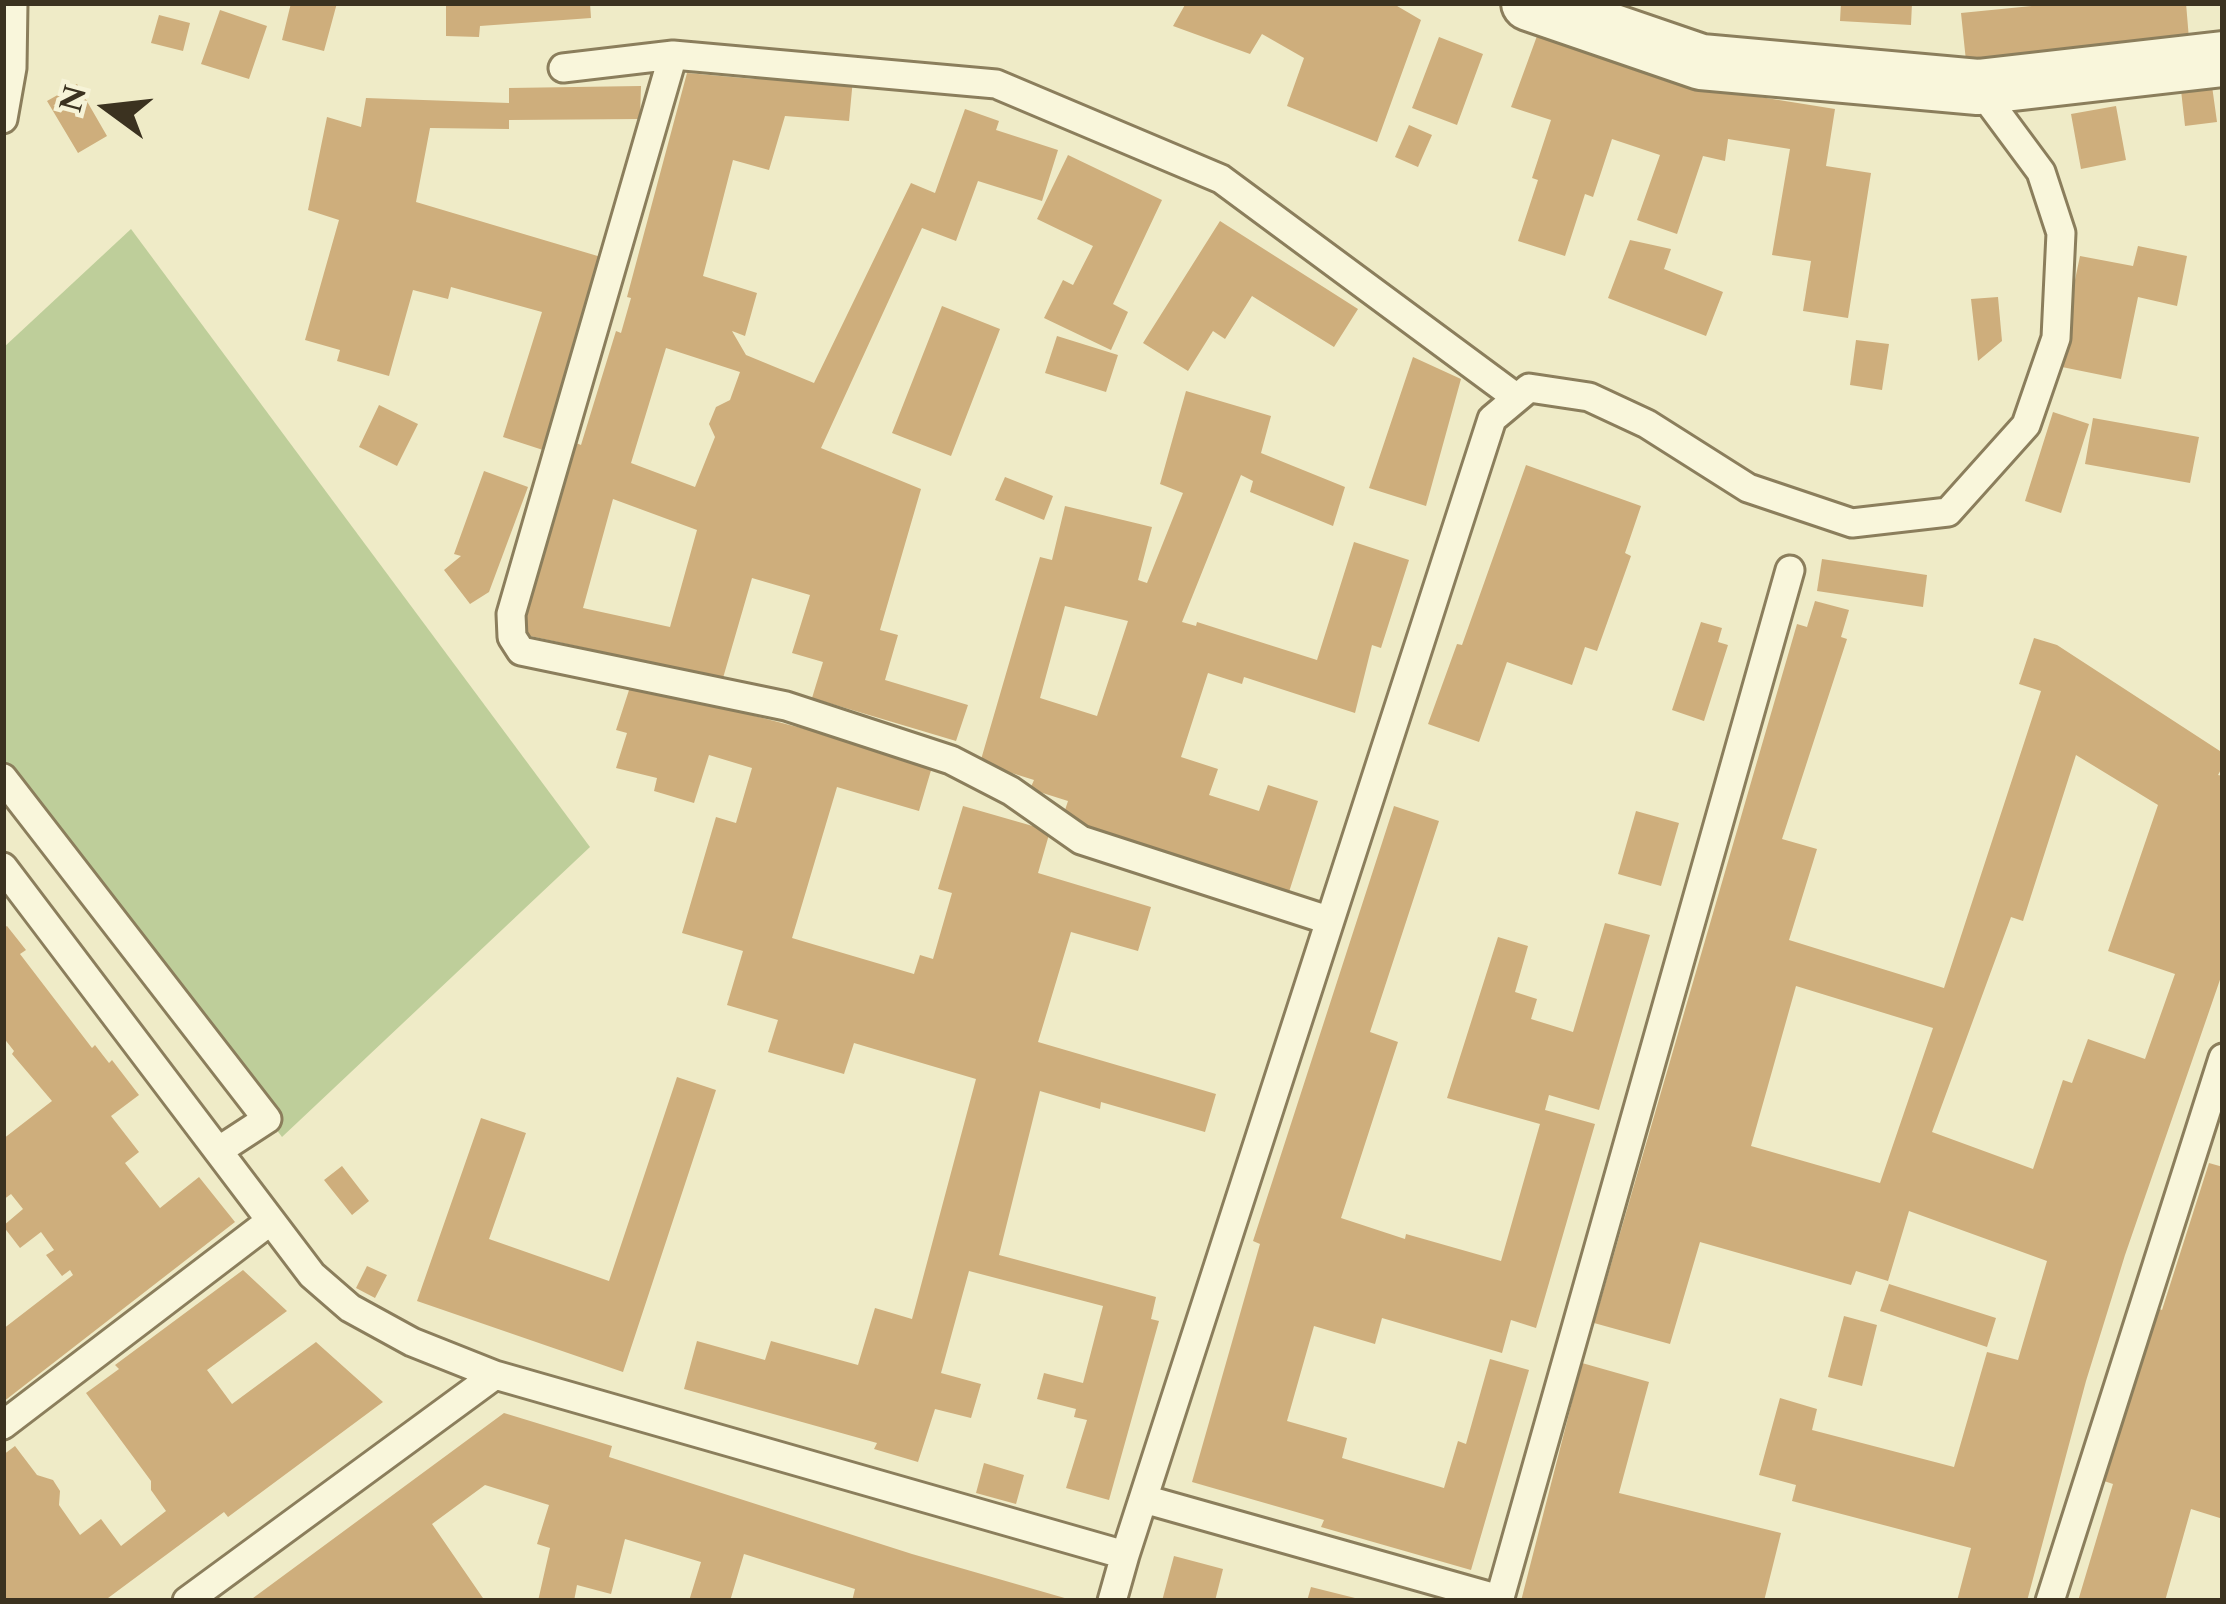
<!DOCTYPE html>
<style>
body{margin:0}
#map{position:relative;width:2226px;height:1604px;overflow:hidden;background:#efebc7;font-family:Spectral,serif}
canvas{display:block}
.frame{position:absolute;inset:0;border:6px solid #3b3220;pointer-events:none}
.north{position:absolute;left:48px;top:48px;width:120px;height:120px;-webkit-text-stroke:9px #f6f3d7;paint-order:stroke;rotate:285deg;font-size:33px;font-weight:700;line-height:48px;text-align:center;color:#3b3220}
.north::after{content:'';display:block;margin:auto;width:42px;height:54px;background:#3b3220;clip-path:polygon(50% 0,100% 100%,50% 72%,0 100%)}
</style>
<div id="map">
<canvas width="2226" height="1604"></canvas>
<div class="frame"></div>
<div class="north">N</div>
</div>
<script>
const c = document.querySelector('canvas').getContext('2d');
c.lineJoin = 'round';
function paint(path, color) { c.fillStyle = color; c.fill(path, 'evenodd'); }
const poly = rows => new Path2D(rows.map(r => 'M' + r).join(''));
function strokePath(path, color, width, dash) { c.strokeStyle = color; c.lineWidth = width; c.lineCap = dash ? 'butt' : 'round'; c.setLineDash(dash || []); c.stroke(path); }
paint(poly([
 [131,229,590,847,282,1137,3,763,3,348]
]), '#bece9a');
paint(poly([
 [291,3,337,3,324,51,282,40],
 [446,3,590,3,591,18,480,26,479,37,446,36],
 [1186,3,1392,3,1421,20,1377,142,1287,106,1304,58,1262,34,1250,54,1173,26],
 [1841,3,1912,3,1911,25,1840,21],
 [2062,3,2186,3,2189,39,1966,61,1961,13],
 [220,10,267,26,249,79,201,64],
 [159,15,190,23,183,51,151,43],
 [1537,36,1685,85,1835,109,1826,166,1871,173,1848,318,1803,311,1811,261,1772,255,1790,149,1728,139,1725,161,1703,156,1677,234,1637,220,1660,155,1612,139,1593,197,1585,194,1565,256,1518,241,1538,180,1532,178,1551,120,1511,107],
 [1439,37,1483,54,1457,125,1412,108],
 [687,73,754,79,782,75,853,79,849,121,785,116,769,170,733,160,703,276,757,293,745,336,732,331,746,355,814,383,911,183,935,193,965,109,999,121,996,130,1058,150,1042,201,978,181,956,241,922,228,821,448,921,489,880,630,898,635,885,680,968,705,956,741,812,698,823,662,792,653,810,595,752,578,723,678,521,634,576,443,581,445,616,331,621,333,631,298,627,297],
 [666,348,740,372,730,400,716,407,709,424,715,437,695,487,631,463],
 [613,499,697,530,670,627,583,608],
 [77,84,107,136,78,153,47,101],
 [641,86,640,119,509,120,509,129,430,128,416,202,601,257,543,450,503,437,542,312,451,287,448,299,413,290,389,376,337,361,340,350,305,340,339,220,308,210,327,117,361,127,366,98,509,103,509,88],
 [2212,86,2217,122,2185,126,2181,90],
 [2116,106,2126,160,2081,169,2071,114],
 [1409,125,1432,135,1418,167,1395,157],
 [1068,155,1162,200,1113,304,1128,312,1111,350,1044,318,1063,280,1073,285,1093,246,1037,219],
 [1220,221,1358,309,1334,347,1252,296,1225,339,1213,331,1188,371,1143,343],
 [1630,240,1671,249,1664,269,1723,292,1706,336,1608,298],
 [2138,246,2187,256,2177,306,2138,297,2121,379,2057,366,2080,256,2133,266],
 [1998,297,2002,341,1978,361,1971,299],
 [942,306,1000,329,951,456,892,433],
 [1057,336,1118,355,1106,392,1045,373],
 [1856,340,1889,344,1882,390,1850,385],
 [1413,357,1461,379,1426,506,1369,488],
 [1186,391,1271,416,1261,453,1345,487,1333,526,1250,492,1253,481,1241,475,1182,622,1196,626,1197,622,1317,660,1354,542,1409,560,1381,648,1372,645,1355,713,1244,677,1242,684,1208,673,1181,757,1218,769,1209,795,1259,811,1268,785,1318,801,1289,892,1062,819,1068,801,1030,789,1034,780,980,763,1040,557,1052,560,1065,506,1152,527,1138,580,1147,583,1183,493,1160,484],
 [1065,606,1128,621,1097,716,1040,698],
 [379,405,418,424,397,466,359,447],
 [2053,412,2089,424,2061,513,2025,501],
 [2093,418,2199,437,2190,483,2085,464],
 [1526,465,1641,506,1625,553,1631,556,1597,651,1585,647,1572,685,1507,662,1479,742,1428,724,1457,644,1462,645],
 [484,471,528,487,489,592,470,604,444,570,461,556,454,554],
 [1005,477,1053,496,1044,520,995,500],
 [1822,559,1927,575,1923,607,1817,591],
 [1815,601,1849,610,1841,637,1847,639,1782,839,1817,849,1789,940,1944,988,2041,691,2019,684,2034,638,2057,645,2223,753,2223,766,2218,775,2223,776,2223,971,2125,1255,2086,1381,2027,1601,1957,1601,1971,1548,1792,1501,1796,1485,1759,1475,1780,1398,1817,1409,1812,1430,1954,1467,1987,1352,2018,1360,2047,1261,1909,1211,1888,1281,1856,1271,1851,1285,1700,1242,1670,1344,1594,1323,1797,624,1807,627],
 [2076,755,2158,805,2108,951,2175,974,2145,1059,2088,1039,2072,1083,2063,1080,2033,1169,1932,1132,2011,917,2023,921],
 [1796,986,1933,1028,1880,1183,1751,1146],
 [1701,622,1722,628,1718,642,1728,645,1704,721,1672,710],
 [631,684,809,730,932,767,919,811,837,787,792,938,914,974,920,955,933,959,952,893,938,889,963,806,1050,831,1038,873,1151,907,1138,951,1071,932,1038,1042,1216,1094,1205,1132,1101,1102,1100,1109,1040,1091,999,1255,1156,1297,1151,1319,1159,1321,1109,1500,1066,1488,1087,1420,1074,1417,1076,1409,1037,1399,1044,1373,1083,1383,1103,1306,969,1271,941,1373,981,1384,971,1418,935,1409,918,1462,874,1449,877,1443,684,1389,697,1341,765,1360,771,1341,858,1365,875,1308,912,1319,976,1079,854,1043,844,1074,768,1052,778,1020,727,1005,743,951,682,933,716,817,736,823,752,768,709,755,694,803,654,791,657,778,616,768,627,733,616,730],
 [1394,806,1439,821,1370,1032,1398,1042,1341,1218,1405,1239,1406,1234,1501,1261,1540,1124,1447,1098,1498,937,1528,946,1515,992,1537,999,1531,1019,1573,1032,1605,923,1650,935,1599,1110,1549,1095,1545,1110,1595,1124,1536,1328,1511,1320,1502,1353,1382,1318,1375,1344,1314,1326,1287,1421,1347,1438,1342,1458,1444,1488,1458,1441,1466,1444,1490,1359,1529,1370,1471,1570,1321,1527,1324,1520,1192,1482,1260,1244,1253,1241],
 [1636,811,1679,823,1661,886,1618,874],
 [7,926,26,950,20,954,92,1048,95,1045,109,1063,112,1060,139,1095,111,1116,139,1152,125,1163,160,1208,199,1177,235,1222,3,1402,3,1329,73,1275,70,1270,62,1276,46,1255,54,1250,41,1232,20,1248,3,1226,23,1209,11,1194,3,1200,3,1139,52,1101,12,1054,14,1051,3,1037,3,928],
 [677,1077,716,1090,623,1372,417,1301,481,1118,526,1133,489,1239,609,1281],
 [2209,1163,2223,1167,2223,1519,2191,1509,2165,1601,2078,1601,2113,1484,2101,1480,2155,1307,2162,1310],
 [342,1166,369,1201,352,1215,324,1180],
 [367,1266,387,1275,375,1298,356,1288],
 [243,1270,287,1311,207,1370,232,1404,316,1342,383,1402,228,1517,224,1512,104,1601,3,1601,3,1455,15,1446,37,1475,53,1480,60,1491,59,1505,80,1535,101,1519,121,1546,166,1511,151,1490,151,1481,86,1393,119,1369,115,1365],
 [1889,1284,1996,1318,1987,1347,1880,1311],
 [1844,1316,1877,1325,1862,1386,1828,1377],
 [1582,1363,1649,1382,1619,1493,1781,1533,1764,1601,1521,1601],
 [504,1413,612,1446,609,1457,912,1554,1075,1601,852,1601,855,1589,744,1554,730,1601,689,1601,701,1562,625,1539,611,1594,577,1585,574,1601,538,1601,550,1548,537,1544,549,1505,485,1485,432,1524,485,1601,249,1601],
 [984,1463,1024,1475,1016,1504,976,1493],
 [1174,1556,1223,1569,1215,1601,1162,1601],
 [1311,1587,1359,1599,1359,1601,1307,1601]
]), '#ceae7c');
const lane = poly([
 [563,68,673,55],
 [3,119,12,68,13,3],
 [3,778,267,1119,218,1151],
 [3,867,312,1275,350,1308,412,1342,495,1375],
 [1328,920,1081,840,1011,791,951,760,786,706,521,651,512,637,511,614,673,55,996,84,1221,179,1517,398],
 [3,1425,269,1222],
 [1144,1499,1499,1599],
 [187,1601,495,1375,1125,1555,1492,419,1529,388,1589,397,1647,424,1748,488,1852,523,1948,512,2026,425,2056,338,2061,233,2041,172,1978,87],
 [1112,1601,1125,1555],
 [1499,1601,1790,570],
 [2050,1601,2223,1058]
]);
const street = poly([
 [1529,3,1701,62,1978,87,2223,59]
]);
strokePath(lane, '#8b7e5c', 33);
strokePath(street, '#8b7e5c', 60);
strokePath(lane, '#f9f6db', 27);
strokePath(street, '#f9f6db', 54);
</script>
